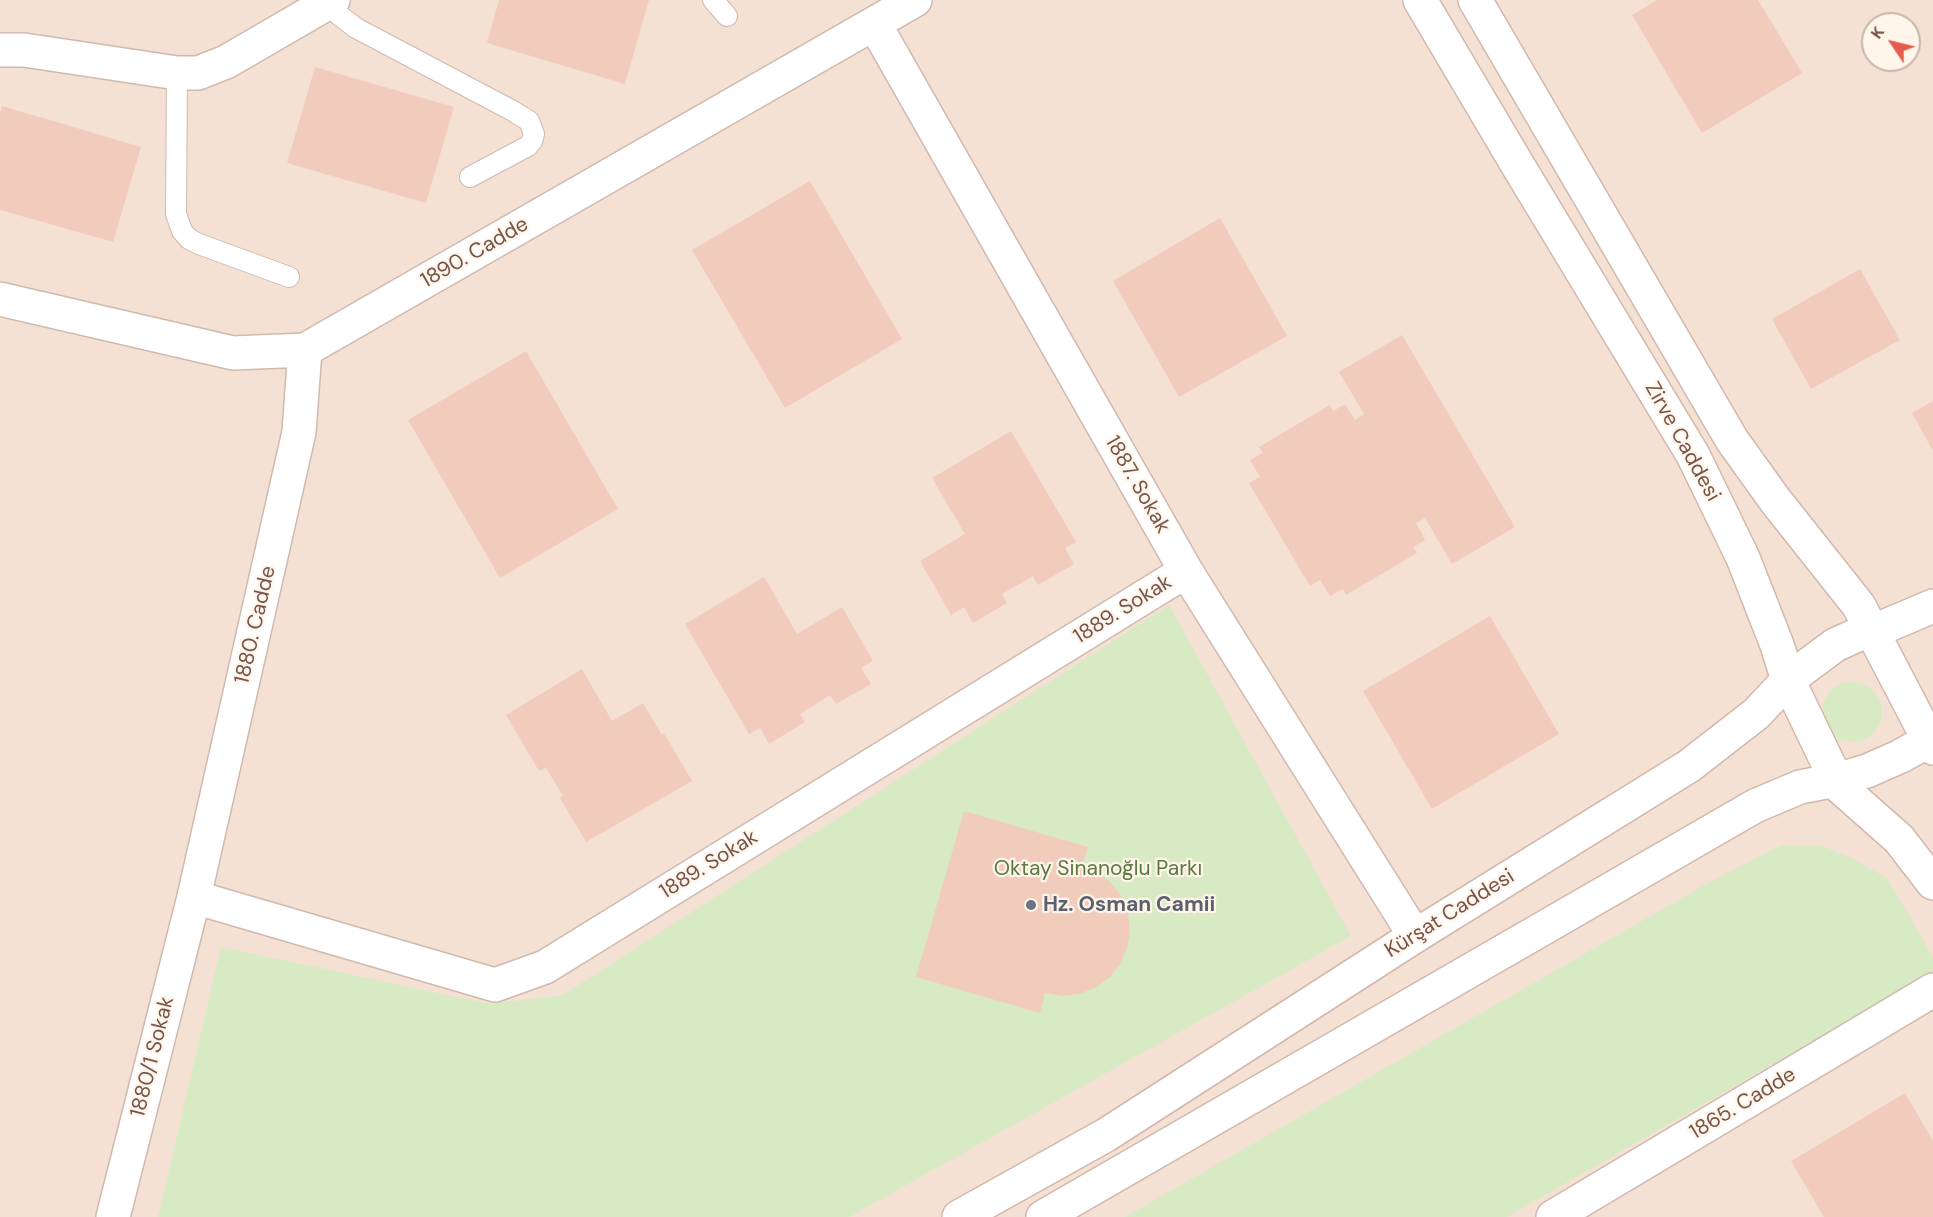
<!DOCTYPE html>
<meta charset="utf-8">
<style>
body{margin:0}
#map{position:relative;width:1933px;height:1217px;overflow:hidden;background:#fcf0e5;font-family:"DM Sans",sans-serif}
canvas{display:block}
.north{position:absolute;left:1861px;top:12px;width:60px;height:60px;box-sizing:border-box;background:#fff5eb;border:2px solid #c8b5ab;border-radius:50%;rotate:305deg;font-size:16px;font-weight:700;line-height:24px;text-align:center;color:#75554a}
.north::after{content:'';display:block;margin:auto;width:21px;height:27px;background:#e45c4c;clip-path:polygon(50% 0,100% 100%,50% 72%,0 100%)}
</style>
<div id="map">
<canvas width="1933" height="1217"></canvas>
<div class="north">K</div>
</div>
<script>
const c = document.querySelector('canvas').getContext('2d');
c.lineJoin = 'round';
function paint(path, color) { c.fillStyle = color; c.fill(path, 'evenodd'); }
const poly = rows => new Path2D(rows.map(r => 'M' + r).join(''));
function strokePath(path, color, width, dash) { c.strokeStyle = color; c.lineWidth = width; c.lineCap = dash ? 'butt' : 'round'; c.setLineDash(dash || []); c.stroke(path); }
function label(font, color, halo, rows, align = 'center') {
  c.font = font + ' "DM Sans",sans-serif'; c.lineWidth = 4.5; c.setLineDash([]); c.textBaseline = 'middle'; c.strokeStyle = halo; c.fillStyle = color; for (const [text, x, y, turn = 0] of rows) {
    c.save(); c.translate(x, y); c.rotate((+turn || 0) * Math.PI / 180); c.textAlign = isNaN(turn) ? turn : align; if (halo) c.strokeText(text, 0, 0); c.fillText(text, 0, 0); c.restore();
  }
}
paint(poly([
 [0,0,1933,0,1933,1217,0,1217],
 [1873,24,1909,24,1909,60,1873,60]
]), '#f4e1d4');
paint(poly([
 [1169,605,1351,936,849,1217,158,1217,221,947,490,1004,563,995],
 '1822 712a30 30 0 1 1 60 0a30 30 0 1 1-60 0Z',
 [1782,845,1820,845,1851,858,1887,878,1933,957,1933,972,1507,1217,1125,1217,1710,882]
]), '#d7eac4');
paint(poly([
 [499,0,649,0,625,84,487,43],
 [1657,0,1758,0,1802,73,1702,133,1632,15],
 [315,67,454,107,426,203,287,163],
 [2,106,141,147,113,242,0,210,0,114],
 [810,181,902,339,785,408,692,250],
 [1220,218,1287,336,1179,397,1113,281],
 [1860,269,1900,340,1811,389,1772,319],
 [1402,335,1515,527,1452,564,1425,518,1416,523,1425,540,1413,547,1417,553,1346,595,1343,589,1330,596,1320,580,1310,586,1249,483,1260,477,1250,460,1263,453,1259,447,1330,405,1333,411,1345,404,1355,420,1364,414,1339,372],
 [526,351,618,509,500,578,408,420],
 [1933,401,1933,451,1912,413],
 [1011,431,1076,542,1065,548,1074,564,1038,585,1033,576,1002,594,1007,603,973,623,964,607,951,615,920,561,965,534,932,478],
 [764,577,797,634,842,607,873,661,861,668,871,684,836,704,830,695,800,714,805,722,769,744,760,728,749,734,685,624],
 [1490,616,1559,734,1432,809,1363,691],
 [582,669,612,721,643,703,662,735,664,733,692,781,586,842,560,798,563,796,546,768,539,771,506,715],
 [964,811,1088,847,1082,865,1098,872,1111,883,1122,897,1128,913,1130,931,1127,948,1120,964,1110,977,1095,988,1079,994,1062,996,1045,993,1040,1013,916,977],
 [1905,1093,1933,1141,1933,1217,1824,1217,1791,1161]
]), '#f1ccbd');
const lane = poly([
 [713,0,727,16],
 [329,2,339,15,356,28,513,111,529,121,534,134,532,141,528,146,470,177],
 [177,73,176,214,182,231,189,239,199,244,289,277]
]);
const street = poly([
 [875,25,1186,571,1415,936],
 [0,50,24,50,177,73,198,73,226,62,333,0],
 [0,299,233,353,305,350,915,0],
 [194,897,495,985,545,967,1186,571],
 [113,1217,194,897,299,432,305,350],
 [1553,1217,1933,990]
]);
const secondary = poly([
 [1420,0,1517,164,1693,455,1743,558,1777,645,1788,680,1839,786,1899,839,1933,883],
 [1475,0,1732,440,1775,500,1859,606,1933,748],
 [959,1217,1106,1135,1415,936,1689,766,1756,714,1788,680,1835,645,1857,635,1874,631,1933,606],
 [1043,1217,1755,806,1800,787,1836,780,1867,771,1901,756,1933,738]
]);
strokePath(lane, '#d0b9ae', 22);
strokePath(street, '#d0b9ae', 36);
strokePath(secondary, '#d2b8ac', 36);
strokePath(lane, '#fff', 20);
strokePath(street, '#fff', 33);
strokePath(secondary, '#fff', 33);
for (const [x, y, r, color] of [
 [1031,905,6,"#6b7280"]
]) { const dot = new Path2D(); dot.arc(x, y, r, 0, 2 * Math.PI); c.fillStyle = color; c.fill(dot); strokePath(dot, '#fff5eb', 2); }
label('21px', '#75554a', '#fff5eb', [
 ["1890. Cadde",475,253,-30],
 ["Zirve Caddesi",1682,442,61],
 ["1887. Sokak",1137,485,60],
 ["1889. Sokak",1123,610,-32],
 ["1880. Cadde",256,625,-77],
 ["1889. Sokak",709,865,-32],
 ["Kürşat Caddesi",1450,914,-32],
 ["1880/1 Sokak",153,1057,-76],
 ["1865. Cadde",1743,1104,-31]
]);
label('21px', '#5a7a42', '#fff5eb', [
 ["Oktay Sinanoğlu Parkı",1098,869]
]);
label('bold 21px', '#5b616d', '#fff5eb', [
 ["Hz. Osman Camii",1043,905]
], 'left');
</script>
